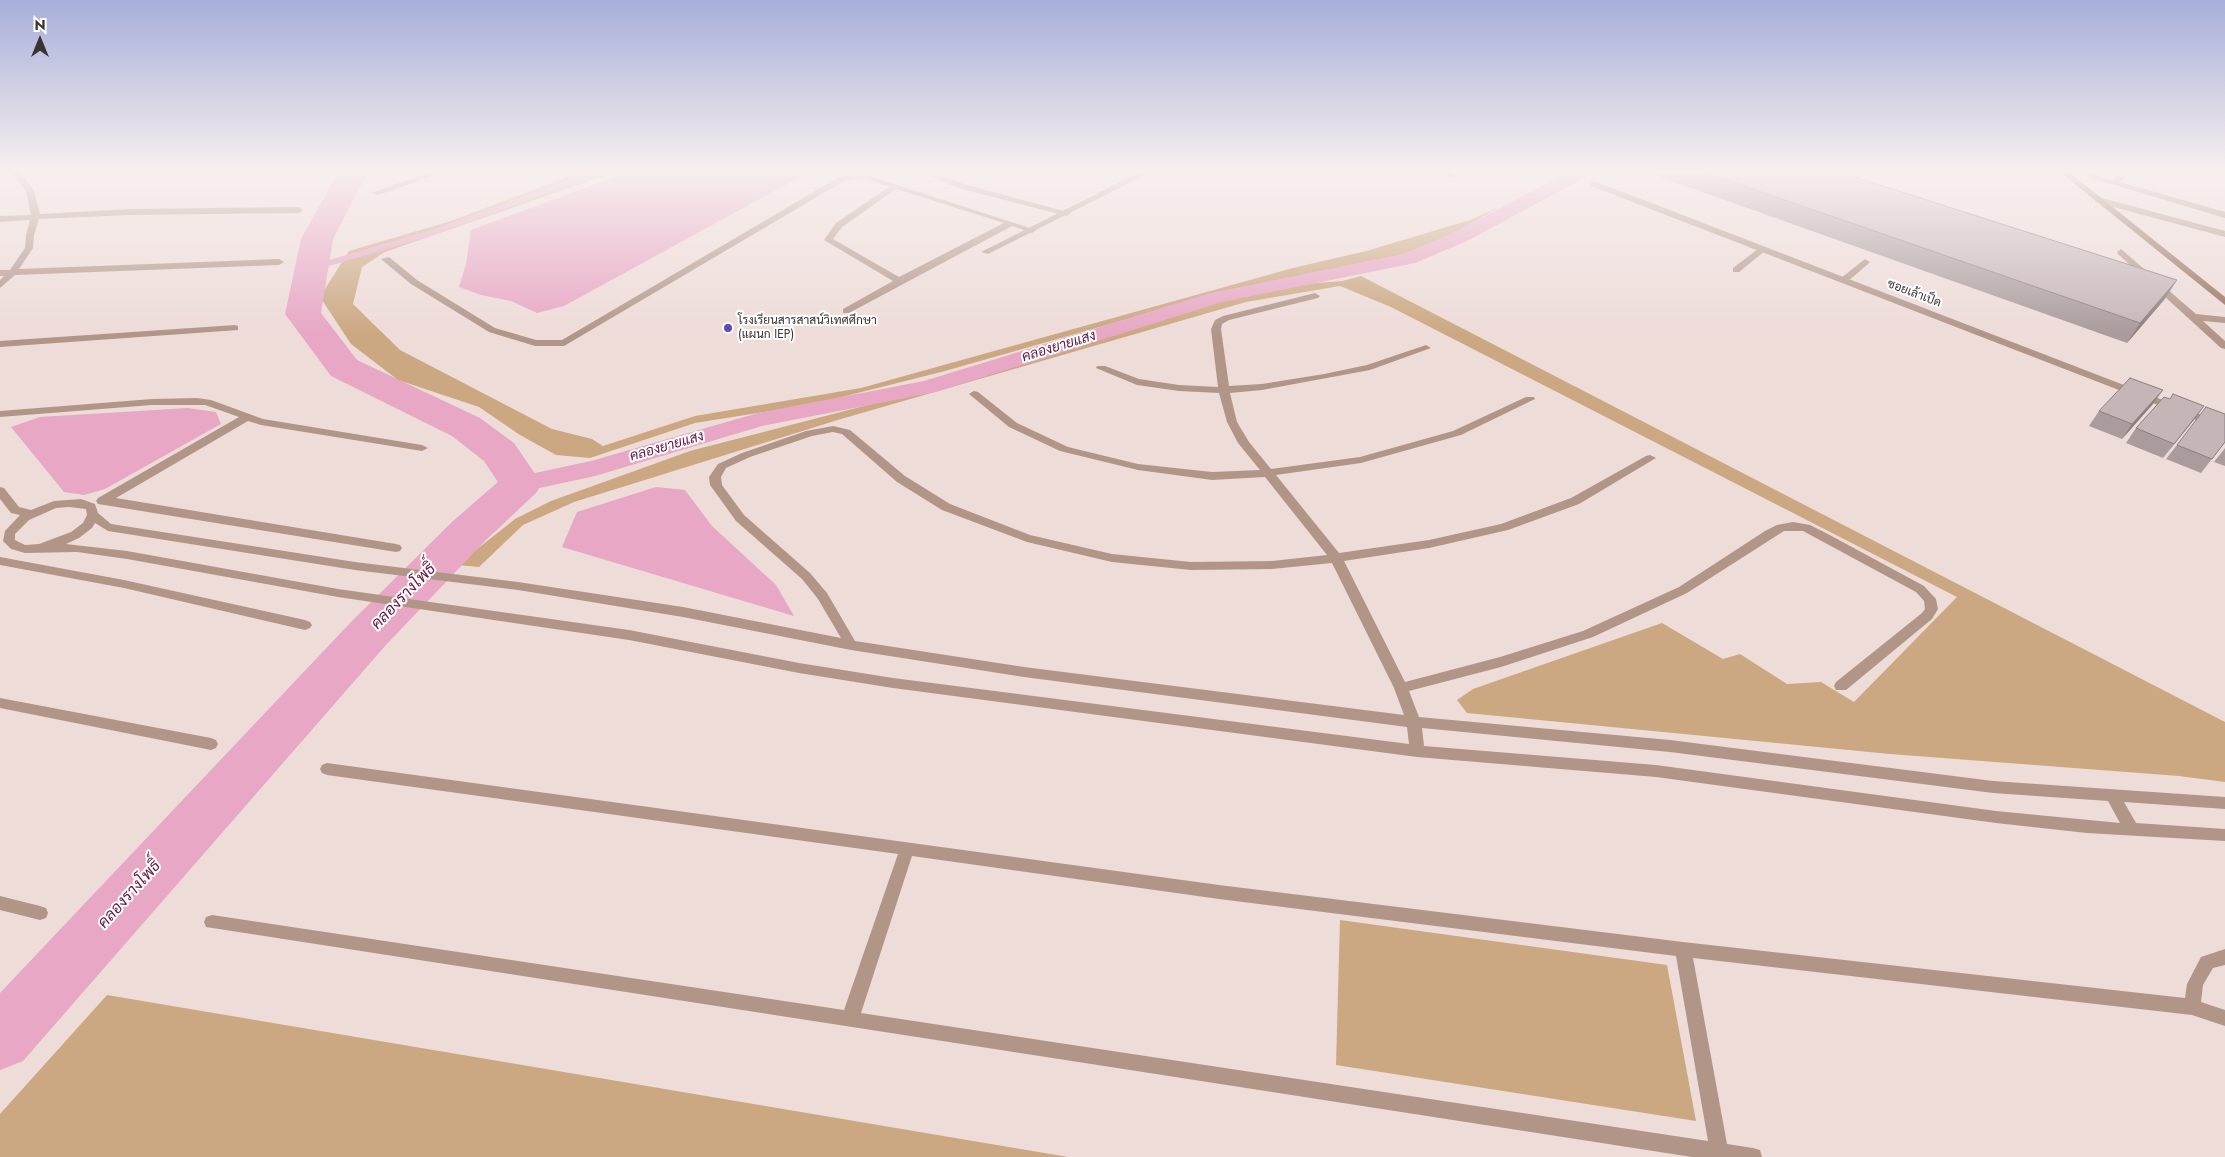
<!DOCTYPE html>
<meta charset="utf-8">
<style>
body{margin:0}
#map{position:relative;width:2225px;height:1157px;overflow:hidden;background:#eedcd9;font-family:Jost,sans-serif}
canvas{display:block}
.north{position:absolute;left:15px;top:15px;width:50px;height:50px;-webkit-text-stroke:4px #fff;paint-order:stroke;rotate:0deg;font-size:14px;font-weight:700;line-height:20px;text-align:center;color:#3a3332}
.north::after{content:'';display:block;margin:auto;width:18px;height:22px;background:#3a3332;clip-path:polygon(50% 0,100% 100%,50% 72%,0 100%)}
</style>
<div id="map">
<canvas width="2225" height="1157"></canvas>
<div class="north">N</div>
</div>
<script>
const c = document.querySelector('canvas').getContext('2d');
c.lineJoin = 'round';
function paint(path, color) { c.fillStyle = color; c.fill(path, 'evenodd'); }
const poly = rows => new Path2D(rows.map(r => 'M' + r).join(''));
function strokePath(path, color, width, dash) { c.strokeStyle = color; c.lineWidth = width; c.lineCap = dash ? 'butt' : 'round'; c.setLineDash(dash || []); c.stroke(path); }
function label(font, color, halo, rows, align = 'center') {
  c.font = font + ' Jost,Sarabun,sans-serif'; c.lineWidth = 4; c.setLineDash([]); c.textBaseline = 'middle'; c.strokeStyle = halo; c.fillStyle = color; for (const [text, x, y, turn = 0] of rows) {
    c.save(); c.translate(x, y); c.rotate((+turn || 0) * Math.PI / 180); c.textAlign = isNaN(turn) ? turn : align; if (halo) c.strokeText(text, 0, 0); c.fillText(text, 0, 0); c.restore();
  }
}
paint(poly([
 [581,172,615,172,385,252,362,267,353,304,400,350,552,429,592,439,603,446,695,416,861,388,1293,268,1366,251,1470,220,1499,207,1560,172,1430,247,1401,256,1205,297,945,371,814,404,695,423,590,458,556,455,520,435,479,407,398,380,351,344,320,297,349,251,451,221],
 [1361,276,2225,722,2225,782,2179,776,1890,754,1467,713,1457,700,1473,689,1662,623,1723,659,1740,654,1787,684,1821,682,1854,702,1957,597,1391,307,1340,286,1246,302,841,419,574,502,523,525,479,567,457,565,515,519,551,501,690,451,895,398,1236,295,1304,284,1342,281],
 [1340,920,1667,965,1696,1121,1336,1065],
 [107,995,1068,1157,0,1157,0,1114]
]), '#cba882');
paint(poly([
 [628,172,809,172,564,306,537,313,511,301,481,295,459,287,466,264,471,230],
 [188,408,216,412,221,424,105,489,84,495,64,492,11,427,40,417],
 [656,487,685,490,712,526,776,585,794,616,562,547,577,512]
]), '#e7a7c5');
strokePath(poly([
 [312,268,431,233,598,172]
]), '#e7a7c5', 5.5);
paint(poly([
 [1568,172,1591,172,1588,176,1467,241,1415,263,1222,302,936,392,762,426,595,476,521,492,512,490,508,484,512,478,591,461,758,413,924,381,1211,293,1403,254,1453,233,1568,172]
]), '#e7a7c5');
paint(poly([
 [338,172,368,172,333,239,321,313,357,360,480,418,514,443,542,484,536,493,485,541,385,646,23,1061,0,1070,0,993,351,622,453,521,498,482,484,461,452,436,331,376,285,314,301,239,338,172]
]), '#e7a7c5');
paint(poly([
 [922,172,934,172,964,184,1071,213,1067,216,958,188,922,172],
 [1436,172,1449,172,1456,176,1452,178,1436,172],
 [864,174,1036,230,1032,233,1012,226,849,313,843,313,843,309,893,281,824,240,836,223,889,187,864,178,844,181,564,346,535,346,489,332,411,284,381,259,389,257,417,280,495,328,536,340,562,340,839,177,864,174],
 [896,189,1004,223,899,277,833,239,842,227,896,189],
 [2098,197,2225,231,2225,237,2095,202,2095,198,2098,197],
 [1762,246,1766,249,1765,251,1739,272,1733,272,1733,268,1762,246],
 [2121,249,2196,314,2225,317,2225,323,2203,321,2225,341,2225,349,2221,348,2118,254,2117,252,2121,249],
 [1865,259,1870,262,1868,264,1847,282,1841,282,1841,278,1865,259]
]), '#b19688');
paint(poly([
 [11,172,20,172,34,191,40,214,130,209,299,207,303,210,299,213,130,215,39,219,34,235,33,248,19,269,279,259,284,262,279,265,15,275,0,288,0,280,4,276,0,276,0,270,10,270,25,248,26,235,30,220,0,222,0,216,31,215,26,191,11,172],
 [431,172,444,172,378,195,371,193,431,172],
 [1140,172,1151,172,988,254,981,252,1140,172],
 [2071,172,2085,172,2112,180,2122,172,2132,172,2120,182,2225,212,2225,218,2071,172],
 [1591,182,1597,182,2225,424,2225,431,1591,186,1591,182],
 [1315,293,1320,296,1318,298,1229,320,1222,324,1221,329,1229,386,1262,384,1324,374,1367,365,1426,345,1431,348,1370,370,1262,390,1230,393,1237,422,1249,442,1271,469,1360,457,1453,431,1526,397,1534,397,1535,399,1461,435,1361,463,1276,475,1339,553,1429,540,1501,524,1571,498,1646,456,1650,455,1656,458,1579,504,1508,530,1429,548,1344,561,1405,682,1500,657,1583,631,1679,587,1765,531,1777,525,1793,522,1810,525,1826,533,1924,586,1936,599,1938,609,1932,619,1846,690,1836,690,1834,686,1836,682,1922,613,1925,609,1924,601,1916,592,1803,531,1784,531,1687,593,1593,637,1501,667,1409,691,1419,717,1670,740,1993,781,2225,797,2225,809,2124,802,2136,823,2225,829,2225,841,2087,833,1996,823,1656,777,1417,757,893,688,799,673,629,640,338,597,127,559,77,552,25,553,11,549,3,541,5,531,20,515,11,513,0,499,0,487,4,488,19,507,31,510,54,501,81,499,95,504,98,513,111,524,355,562,518,582,683,607,841,638,818,599,802,579,736,521,710,485,709,477,718,464,742,453,806,431,833,426,850,430,905,476,950,504,1030,535,1112,554,1191,562,1272,561,1327,555,1265,477,1212,480,1138,470,1060,451,1009,427,969,394,974,391,978,392,1017,423,1068,447,1138,464,1212,472,1260,470,1238,443,1227,422,1219,393,1179,391,1137,385,1096,368,1097,366,1105,366,1139,379,1179,385,1218,387,1211,329,1215,320,1223,316,1315,293],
 [833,432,842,434,897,482,942,510,1027,542,1112,562,1191,570,1272,569,1332,563,1394,688,1404,715,1024,667,855,641,827,593,810,573,744,515,722,485,721,477,726,468,750,457,812,436,833,432],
 [69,507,86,509,87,515,83,523,71,532,39,544,25,545,15,540,15,534,29,520,56,508,69,507],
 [95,523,108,531,355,570,518,590,683,617,851,650,1024,677,1407,727,1409,744,893,678,799,663,629,630,338,589,127,551,66,544,79,538,92,528,95,523],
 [1422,728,1670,752,1993,793,2108,801,2120,823,1996,811,1656,765,1424,746,1422,728],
 [235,325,238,326,238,330,0,347,0,341,235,325],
 [197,398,211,400,263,419,422,445,428,448,422,451,261,425,248,421,116,498,396,544,400,545,402,548,400,551,396,552,98,504,96,501,98,498,239,417,205,405,152,405,0,417,0,411,152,399,197,398],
 [0,557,124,580,305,620,310,622,312,625,310,628,305,630,124,588,0,565,0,557],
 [0,698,211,738,216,740,218,744,216,748,211,750,0,708,0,698],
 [327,763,1219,885,1683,942,2185,998,2187,984,2201,957,2225,949,2225,965,2213,968,2203,985,2201,1002,2225,1010,2225,1026,2192,1015,1693,958,1727,1144,1753,1148,1760,1150,1762,1157,1692,1157,206,927,204,922,206,917,212,915,844,1010,898,854,327,775,322,773,320,769,322,765,327,763],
 [912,856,1219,899,1676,956,1708,1141,861,1013,912,856],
 [0,896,40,906,46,908,48,913,46,918,40,920,0,910,0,896]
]), '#b19688');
paint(poly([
 [2060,172,2069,172,2225,297,2225,305,2060,172]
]), '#99725d');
paint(poly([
 [1646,172,1839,172,2177,280,2164,300,2127,343],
 [2170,399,2204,406,2163,458,2126,443,2136,428],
 [2153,404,2122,439,2089,426,2099,411],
 [2225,442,2201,473,2166,459,2177,445],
 [2225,448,2225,466,2214,462]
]), '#aa9c9d');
paint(poly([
 [2177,280,2164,300,2127,343,2140,323],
 [2163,390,2153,404,2122,439,2132,424],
 [2204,406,2194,420,2163,458,2174,444]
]), '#8b7f80');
const building = poly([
 [1704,172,1839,172,2177,280,2140,323,1704,172],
 [2130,378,2163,390,2132,424,2099,411,2130,378],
 [2173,394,2204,406,2174,444,2136,428,2164,397,2170,399,2173,394],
 [2206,407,2225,414,2225,442,2212,459,2177,445,2206,407]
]);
paint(building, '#c6b5b7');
strokePath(building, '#8b7f80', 1);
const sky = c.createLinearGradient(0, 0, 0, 334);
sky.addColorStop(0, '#a7afda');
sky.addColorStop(0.51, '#f7efee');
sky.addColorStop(1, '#f7efee00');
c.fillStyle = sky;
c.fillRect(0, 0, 2225, 334);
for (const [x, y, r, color] of [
 [728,328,5,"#6246be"]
]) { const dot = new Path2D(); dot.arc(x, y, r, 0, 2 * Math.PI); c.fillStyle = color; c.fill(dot); strokePath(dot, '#fff', 2); }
label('12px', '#3a3332', '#fff', [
 ["ซอยเล้าเป็ด",1914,294,21]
]);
label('12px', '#3a3332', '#fff', [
 ["โรงเรียนสารสาสน์วิเทศศึกษา",738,321],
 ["(แผนก IEP)",738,335]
], 'left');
label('italic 14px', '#621843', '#fff', [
 ["คลองยายแสง",1059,347,-17],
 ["คลองยายแสง",667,447,-16]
]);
label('italic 16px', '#621843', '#fff', [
 ["คลองรางโพธิ์",404,597,-46],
 ["คลองรางโพธิ์",130,895,-48]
]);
</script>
